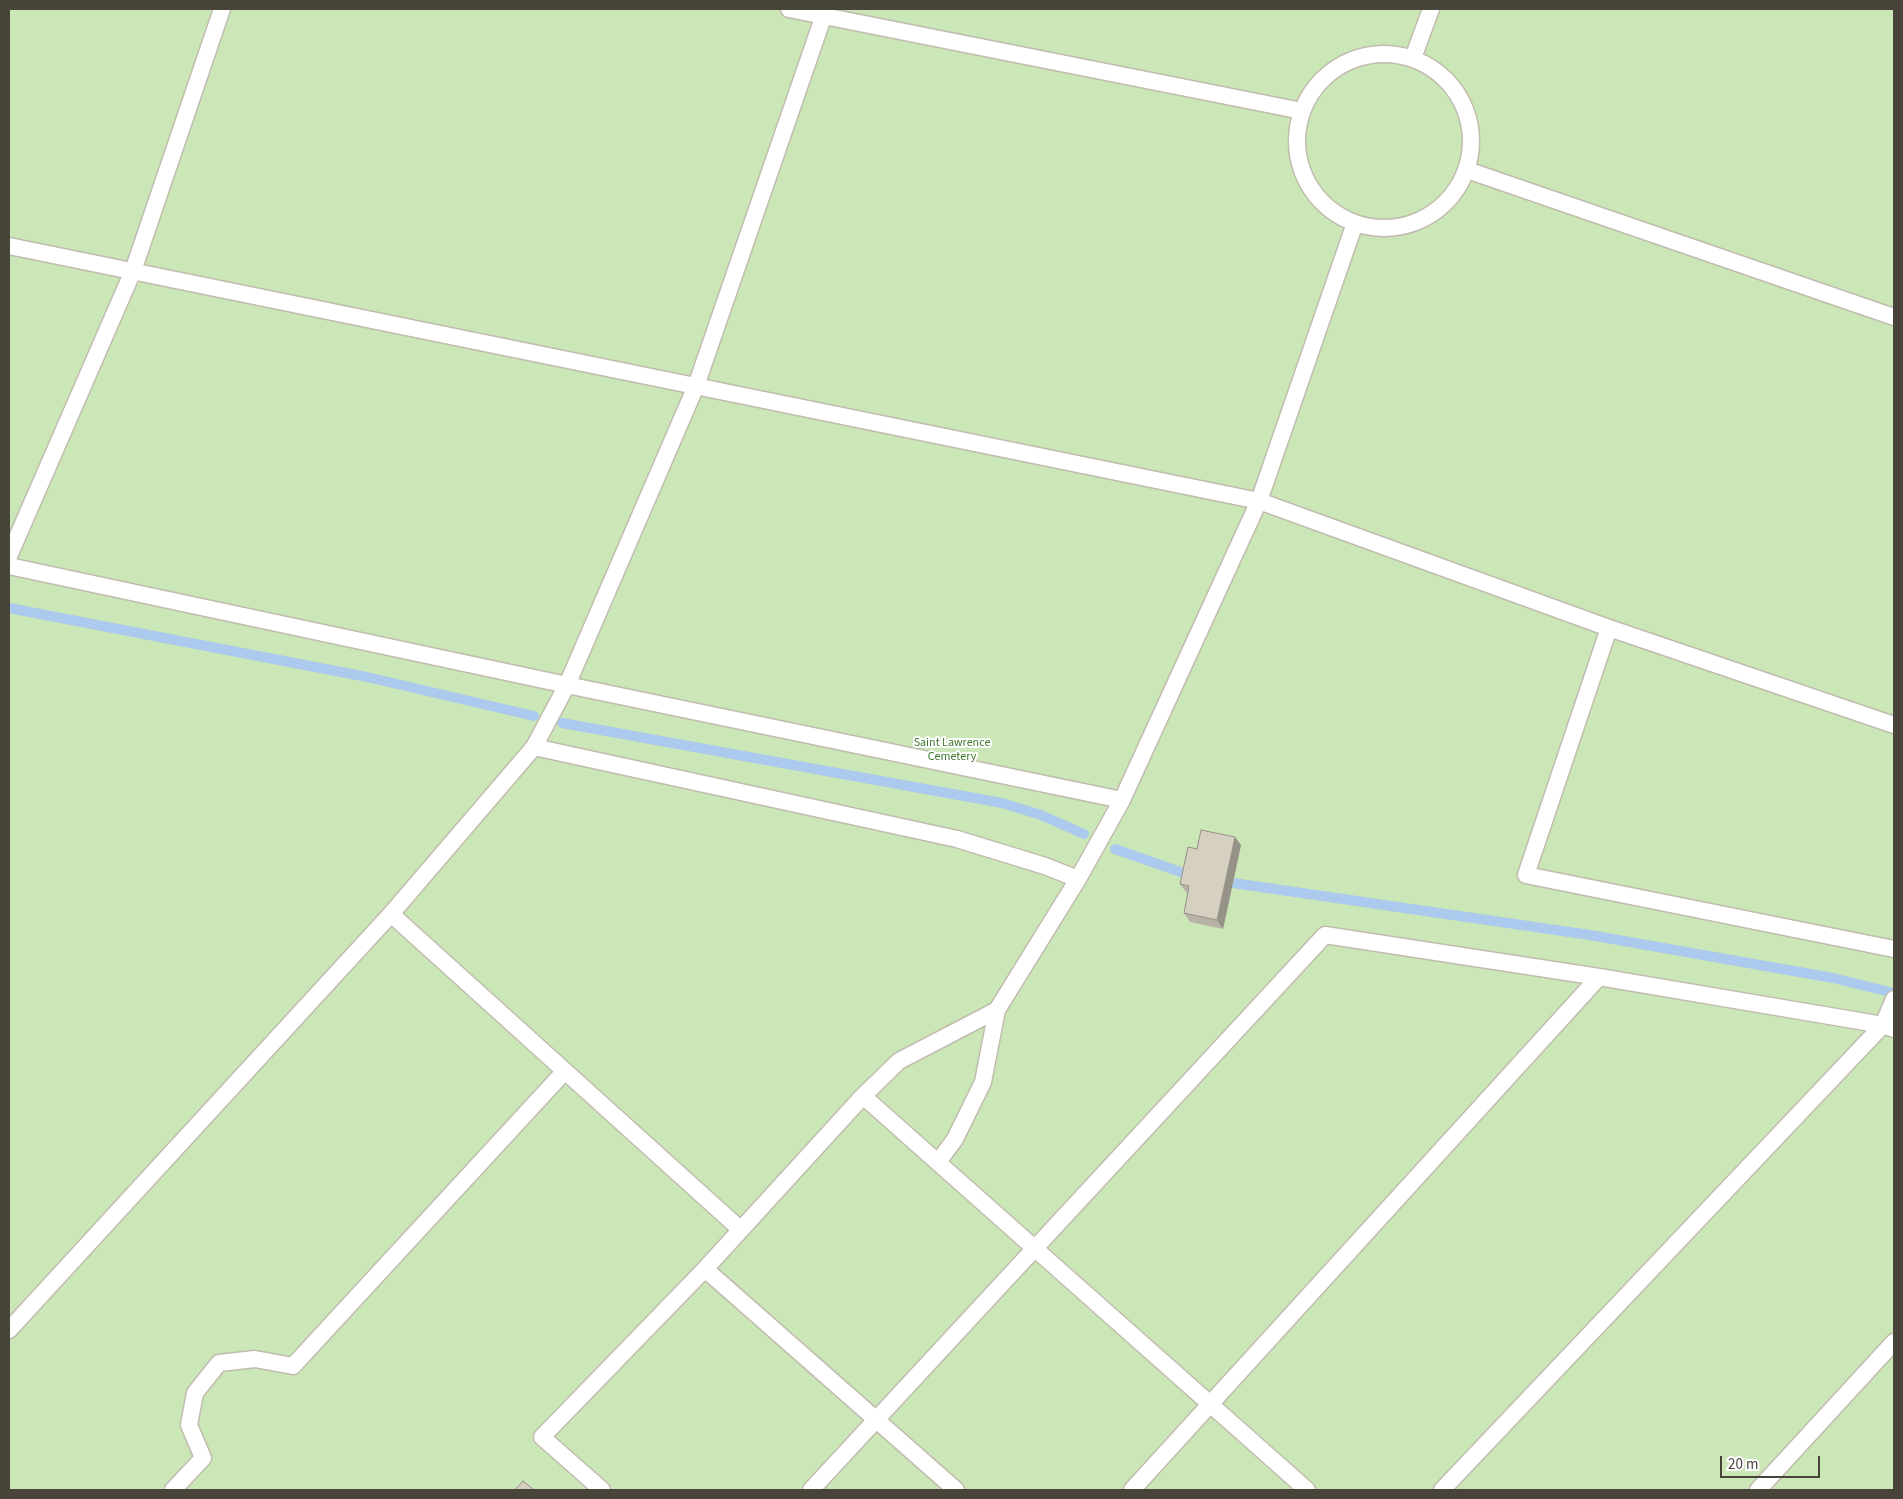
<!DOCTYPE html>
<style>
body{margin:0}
#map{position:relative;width:1903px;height:1499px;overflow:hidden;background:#f4f3eb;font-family:"Source Sans 3",sans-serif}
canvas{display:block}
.frame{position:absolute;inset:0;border:10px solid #484439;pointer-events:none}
.scale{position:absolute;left:1720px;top:1456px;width:100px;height:22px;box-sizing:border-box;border:2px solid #484439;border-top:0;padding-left:6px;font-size:15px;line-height:18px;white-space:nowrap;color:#484439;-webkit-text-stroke:4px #fff;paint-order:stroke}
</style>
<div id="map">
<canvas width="1903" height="1499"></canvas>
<div class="frame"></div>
<div class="scale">20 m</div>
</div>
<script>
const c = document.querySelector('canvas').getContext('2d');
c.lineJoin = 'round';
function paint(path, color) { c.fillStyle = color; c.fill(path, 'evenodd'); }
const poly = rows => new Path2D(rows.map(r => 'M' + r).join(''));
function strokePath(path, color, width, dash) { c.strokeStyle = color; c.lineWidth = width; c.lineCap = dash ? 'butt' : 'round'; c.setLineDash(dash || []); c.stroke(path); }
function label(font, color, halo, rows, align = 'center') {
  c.font = font + ' "Source Sans 3",sans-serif'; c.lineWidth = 4; c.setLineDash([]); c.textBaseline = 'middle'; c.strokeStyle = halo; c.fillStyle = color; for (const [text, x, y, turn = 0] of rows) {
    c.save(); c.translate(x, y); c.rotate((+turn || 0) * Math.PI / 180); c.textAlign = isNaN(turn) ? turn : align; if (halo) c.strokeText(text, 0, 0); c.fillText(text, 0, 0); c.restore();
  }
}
paint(poly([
 [9,9,1894,9,1894,1490,9,1490]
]), '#cbe6b7');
strokePath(poly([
 [9,608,367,677,534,716],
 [562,723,1002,803,1041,815,1084,834],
 [1115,849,1189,875],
 [1233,883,1590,935,1833,978,1894,993]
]), '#accaed', 10);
const lane = poly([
 [789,9,1302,111],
 '1297 141a87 87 0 1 1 174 0a87 87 0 1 1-174 0Z',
 [1413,58,1431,9],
 [1467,170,1894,317],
 [9,246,1259,501,1609,628,1894,725],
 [9,556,133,271,222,9],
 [9,566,567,685,1122,800],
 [1609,628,1526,875,1894,949],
 [534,747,957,839,1045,866,1078,879],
 [391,914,741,1230],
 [863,1096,1307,1490],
 [938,1162,955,1139,983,1082,997,1010],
 [705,1269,956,1490],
 [9,1330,391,914,534,747,567,685,696,386,826,9],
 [173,1490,203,1458,189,1425,195,1393,219,1363,255,1359,293,1366,565,1071],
 [602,1490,542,1437,705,1269,863,1096,899,1061,997,1010,1078,879,1122,800,1259,501,1355,223],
 [811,1490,1325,935,1599,977,1883,1025,1894,1029],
 [1132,1490,1599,977],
 [1442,1490,1883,1025,1894,999],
 [1758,1490,1894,1342]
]);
strokePath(lane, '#c0bcae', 19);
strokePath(lane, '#fff', 16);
paint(poly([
 [1235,837,1241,845,1223,929,1190,922,1184,913,1188,893,1186,892,1180,884,1197,849]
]), '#b8b3a6');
paint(poly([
 [1235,837,1241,845,1223,929,1217,920]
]), '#969287');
const building = poly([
 [1201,830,1235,837,1217,920,1184,913,1189,886,1180,884,1188,847,1197,849,1201,830],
 [523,1481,534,1490,515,1490,523,1481]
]);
paint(building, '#d6d0c1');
strokePath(building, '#969287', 1);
label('12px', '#41772f', '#fff', [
 ["Saint Lawrence",952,743],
 ["Cemetery",952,757]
]);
</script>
